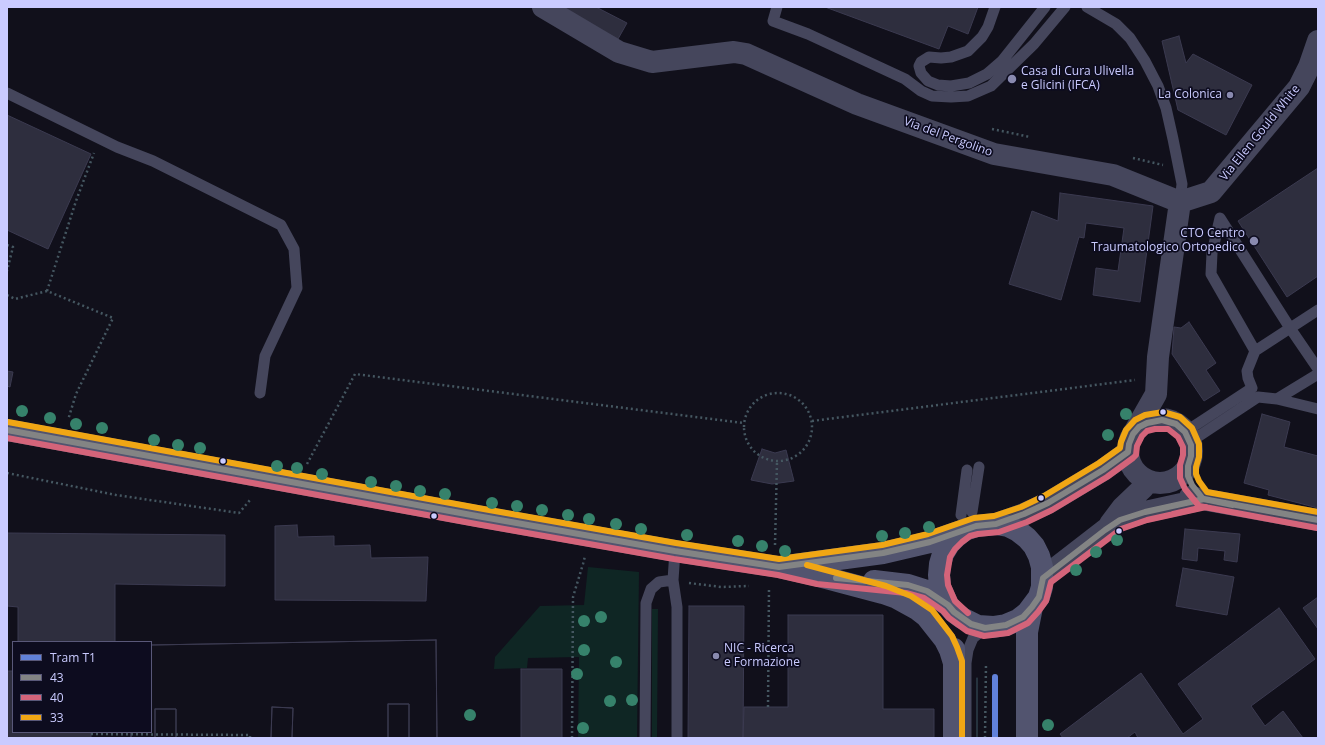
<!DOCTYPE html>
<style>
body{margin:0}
#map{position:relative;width:1325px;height:745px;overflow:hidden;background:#11101b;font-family:"Open Sans",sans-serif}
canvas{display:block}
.frame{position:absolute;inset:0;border:8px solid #cacbff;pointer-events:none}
.legend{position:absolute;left:12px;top:641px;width:140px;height:92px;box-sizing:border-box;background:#0d0c1f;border:1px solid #595879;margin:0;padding:5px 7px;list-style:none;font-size:12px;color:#cacbff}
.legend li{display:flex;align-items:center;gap:8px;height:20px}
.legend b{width:20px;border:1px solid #595879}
</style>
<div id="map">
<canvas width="1325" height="745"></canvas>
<div class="frame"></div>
<ul class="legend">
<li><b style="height:5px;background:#6181d9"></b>Tram T1</li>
<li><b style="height:5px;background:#838484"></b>43</li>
<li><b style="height:5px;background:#d4647a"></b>40</li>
<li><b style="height:5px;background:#f0a614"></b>33</li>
</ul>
</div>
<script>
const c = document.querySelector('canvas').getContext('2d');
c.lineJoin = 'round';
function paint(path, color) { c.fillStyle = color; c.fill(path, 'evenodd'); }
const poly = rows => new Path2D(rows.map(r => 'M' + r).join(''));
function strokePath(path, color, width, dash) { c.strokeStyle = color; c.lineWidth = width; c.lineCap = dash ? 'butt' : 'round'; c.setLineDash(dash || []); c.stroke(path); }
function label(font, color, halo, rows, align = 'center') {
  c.font = font + ' "Open Sans",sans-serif'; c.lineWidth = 3.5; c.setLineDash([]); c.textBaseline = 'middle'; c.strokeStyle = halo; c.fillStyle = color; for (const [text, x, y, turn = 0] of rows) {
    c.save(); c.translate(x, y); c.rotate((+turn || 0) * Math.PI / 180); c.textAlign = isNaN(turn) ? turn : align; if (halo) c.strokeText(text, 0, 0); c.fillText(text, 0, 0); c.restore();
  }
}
paint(poly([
 [588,567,639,572,637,738,578,738,579,657,528,658,527,668,494,669,495,657,540,606,584,605],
 [652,609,658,609,657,738,652,738]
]), '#0f2624');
const building = poly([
 [557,7,596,7,627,23,618,39,557,7],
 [825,7,978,7,968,34,948,26,939,49,825,7],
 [1179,36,1186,63,1193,54,1252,85,1226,135,1178,110,1162,41,1179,36],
 [7,115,91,154,48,249,7,230,7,115],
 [1318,168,1318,276,1287,297,1238,221,1318,168],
 [1060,193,1153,206,1140,302,1093,295,1096,268,1118,271,1124,228,1086,223,1084,238,1079,237,1061,300,1009,284,1032,211,1058,221,1060,193],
 [1189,322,1216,363,1206,370,1220,391,1204,401,1172,354,1174,327,1181,328,1189,322],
 [7,371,13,372,10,387,7,386,7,371],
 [1262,414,1290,422,1284,447,1318,456,1318,508,1268,495,1269,490,1244,483,1262,414],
 [762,449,775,453,786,450,794,481,772,484,751,480,762,449],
 [297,525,298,537,334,536,334,546,370,545,371,558,428,557,426,601,275,600,275,526,297,525],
 [1185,529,1240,534,1237,562,1224,560,1225,551,1198,548,1197,561,1182,559,1185,529],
 [7,533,225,535,225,586,115,584,115,642,18,642,18,607,7,606,7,533],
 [1183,568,1234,577,1227,615,1176,606,1183,568],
 [1318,597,1318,629,1303,608,1318,597],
 [689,606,744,606,743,738,688,738,689,606],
 [1279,608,1315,659,1251,706,1265,726,1283,711,1303,738,1138,738,1135,732,1127,738,1063,738,1060,734,1141,673,1183,734,1203,719,1178,684,1279,608],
 [788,615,883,615,883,709,934,709,934,738,743,738,744,707,788,707,788,615],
 [436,640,437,738,409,738,409,704,388,704,388,738,292,738,293,708,272,707,271,738,176,738,176,709,155,709,155,738,131,738,131,732,151,732,151,645,436,640],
 [436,640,437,738,131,738,131,732,151,732,151,645,436,640],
 [521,669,562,669,562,738,521,738,521,669],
 [7,671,13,671,13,732,91,732,91,738,7,738,7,671],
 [388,704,409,704,409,738,388,738,388,704],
 [272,707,293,708,292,738,271,738,272,707],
 [155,709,176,709,176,738,155,738,155,709]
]);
paint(building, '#2e2e3e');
strokePath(building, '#3b3a50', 1);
strokePath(poly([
 [992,129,1030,137],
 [1133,158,1163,165],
 [7,245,13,247,7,271],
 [47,291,76,201,94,153],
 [7,295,15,299,47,291,113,318,76,394,68,420],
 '744 427a34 34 0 1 1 68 0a34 34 0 1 1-68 0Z',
 [812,421,1135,380],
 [307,464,355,374,743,423],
 [7,473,116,495,239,513,250,500],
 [775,545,777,462],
 [689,583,721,587,749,586],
 [768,707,769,587],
 [91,734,250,735,250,738],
 [572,738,573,597,583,564,585,556],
 [985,738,986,663]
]), '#455761', 2.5, [2, 3]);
strokePath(poly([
 [777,7,773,21,808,34,905,79,921,91,932,96,951,97,968,96,991,86,1034,44,1065,7],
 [995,7,988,27,982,37,968,51,951,57,941,58,929,57,921,62,919,66,921,73,928,81,938,85,951,86,969,83,987,74,1002,61,1045,7],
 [1087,7,1116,24,1130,38,1145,61,1158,86,1166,108,1173,139,1182,184,1180,202],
 [7,93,117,147,153,161,281,225,294,249,297,288,265,356,260,393],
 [1255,351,1211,274,1212,253,1220,218,1290,328,1318,369],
 [1277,399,1318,409],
 [1185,432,1252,388,1248,378,1247,371,1255,351,1318,310],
 [1190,442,1258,397,1277,399,1318,374],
 [972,512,979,467],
 [961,515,967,470],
 [673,580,677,607,677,738],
 [645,738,646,603,651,589,659,582,673,580,675,551],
 [966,738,966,663,968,650,973,638,985,628]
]), '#45465c', 11);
strokePath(poly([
 [543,7,619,52,652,62,734,52,746,54,857,104,994,154,1113,175,1180,202],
 [1180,202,1211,192,1299,87,1309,67,1318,41],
 '1128 451a32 32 0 1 1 64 0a32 32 0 1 1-64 0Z',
 [1135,431,1156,394,1158,357,1180,202],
 [1190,497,1318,520],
 [996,524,1024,514,1048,503,1103,470,1128,452],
 [1110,524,1122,508,1143,488,1148,481],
 [1043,578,1105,530,1120,520,1145,512,1204,499]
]), '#45465c', 22);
strokePath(poly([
 [7,430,477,516,675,551,779,567,819,576,883,593,897,598,917,609,926,616,945,640,950,650,954,663],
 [794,565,883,553,930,542,976,526,996,524,1008,526,1018,531,1027,538,1034,546,1039,556,1042,567,1042,587,1039,597,1027,613,1018,620,1006,625,993,627,978,626,962,618,954,612,948,605,940,587,939,575,940,564,943,554,949,544,957,536,966,529],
 [874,581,908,585,927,591,948,605],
 [954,738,954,649],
 [1027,738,1027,632,1032,607]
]), '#52546f', 22);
strokePath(poly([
 [977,738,977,678]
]), '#3c5662', 1);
strokePath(poly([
 [7,430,477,516,675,551,779,567,883,553,930,542,976,526,996,524,1024,514,1048,503,1103,470,1128,452,1129,444,1133,434,1139,427,1147,423,1162,420,1176,424,1185,432,1191,445,1191,456,1188,466,1188,476,1192,485,1203,499,1318,520],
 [836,578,908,585,927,591,948,605,954,612,971,624,985,628,1006,625,1023,617,1032,607,1039,597,1043,578,1105,530,1120,520,1145,512,1204,499,1233,505]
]), '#838484', 6);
strokePath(poly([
 [7,438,476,524,674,559,778,575,817,584,906,593,924,598,943,611,949,618,967,631,984,636,1008,633,1028,623,1038,612,1046,601,1051,582,1121,529,1147,520,1206,507],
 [1173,514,1204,507,1317,528],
 [968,613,955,601,948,585,947,575,950,557,955,549,962,542,970,536,978,534,999,532,1027,522,1052,510,1107,477,1133,458,1136,455,1137,446,1142,436,1147,431,1155,429,1168,429,1178,437,1183,447,1183,455,1180,465,1180,478,1185,489,1199,506,1317,528]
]), '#d4647a', 6);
strokePath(poly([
 [8,422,478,508,676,543,779,559,882,545,928,534,974,518,994,516,1021,507,1044,496,1099,463,1120,448,1121,442,1126,430,1135,420,1145,415,1163,412,1180,417,1192,428,1199,444,1199,457,1196,467,1196,474,1199,481,1207,492,1318,512],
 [807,565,886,586,911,596,932,610,952,636,957,647,962,661,962,738]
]), '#f0a614', 6);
strokePath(poly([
 [995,677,995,738]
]), '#6181d9', 6);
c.fillStyle = '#36826b';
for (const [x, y] of [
 [22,411],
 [1126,414],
 [50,418],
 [76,424],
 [102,428],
 [1108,435],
 [154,440],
 [178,445],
 [200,448],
 [277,466],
 [297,468],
 [322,474],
 [371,482],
 [396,486],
 [420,491],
 [445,494],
 [492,503],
 [517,506],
 [542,510],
 [568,515],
 [589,519],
 [616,524],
 [929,527],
 [641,529],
 [905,533],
 [687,535],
 [882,536],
 [1117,540],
 [738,541],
 [762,546],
 [785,551],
 [1096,552],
 [1076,570],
 [601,617],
 [584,621],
 [584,650],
 [616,662],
 [577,674],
 [632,700],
 [610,701],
 [470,715],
 [1048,725],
 [583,728]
]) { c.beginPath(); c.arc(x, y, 6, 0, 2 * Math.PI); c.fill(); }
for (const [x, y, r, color] of [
 [1012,79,5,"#898aaf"],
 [1230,95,4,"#898aaf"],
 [1254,241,5,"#898aaf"],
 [1163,412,3.5,"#cacbff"],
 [223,461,3.5,"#cacbff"],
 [1041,498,3.5,"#cacbff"],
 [434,516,3.5,"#cacbff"],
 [1119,531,3.5,"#cacbff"],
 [716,656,4,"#898aaf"]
]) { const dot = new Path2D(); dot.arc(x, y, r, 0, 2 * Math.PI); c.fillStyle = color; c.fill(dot); strokePath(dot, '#0d0c1f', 1.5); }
label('12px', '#cacbff', '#0d0c1f', [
 ["Casa di Cura Ulivella",1021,72],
 ["e Glicini (IFCA)",1021,86],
 ["La Colonica",1222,95,"right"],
 ["CTO Centro",1245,234,"right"],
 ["Traumatologico Ortopedico",1245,248,"right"],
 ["NIC - Ricerca",724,649],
 ["e Formazione",724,663]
], 'left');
label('12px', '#cacbff', '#0d0c1f', [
 ["Via Ellen Gould White",1260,133,-51],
 ["Via del Pergolino",948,137,20]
]);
</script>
